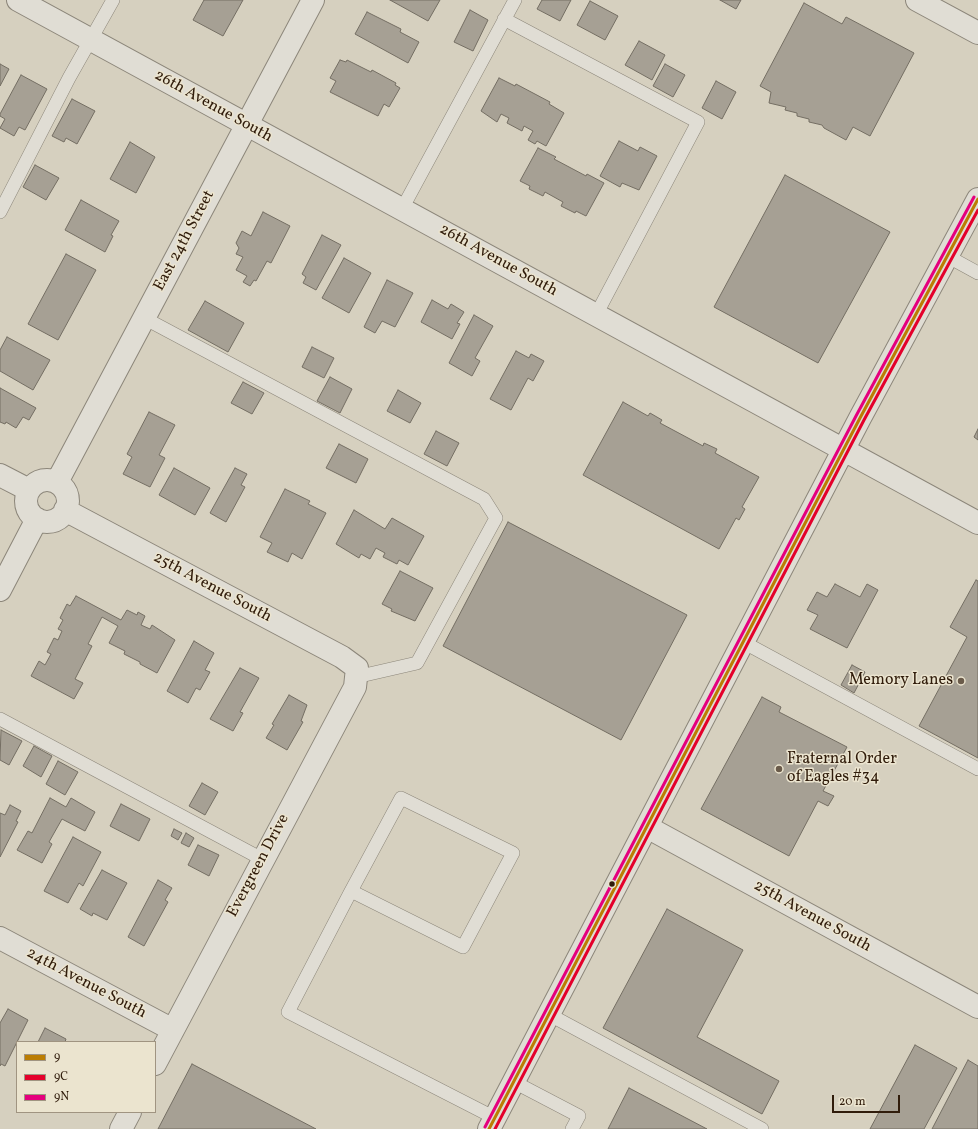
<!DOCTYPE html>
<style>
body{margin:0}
#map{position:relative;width:978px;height:1129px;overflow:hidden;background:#d6d0bf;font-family:Vollkorn,serif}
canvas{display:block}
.legend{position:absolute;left:16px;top:1041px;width:140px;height:72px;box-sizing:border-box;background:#ebe4cf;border:1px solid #a09481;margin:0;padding:5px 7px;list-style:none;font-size:12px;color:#301c0b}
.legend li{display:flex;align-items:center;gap:8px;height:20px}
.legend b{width:20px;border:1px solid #a09481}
.scale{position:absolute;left:832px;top:1095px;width:68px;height:18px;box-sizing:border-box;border:2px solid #301c0b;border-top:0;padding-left:5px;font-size:12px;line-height:14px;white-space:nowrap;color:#301c0b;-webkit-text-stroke:3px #ebe4cf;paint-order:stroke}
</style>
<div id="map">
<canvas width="978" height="1129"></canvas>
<ul class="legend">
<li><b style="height:5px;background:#bb7d03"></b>9</li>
<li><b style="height:5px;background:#e4002b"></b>9C</li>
<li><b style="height:5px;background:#e5007d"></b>9N</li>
</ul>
<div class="scale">20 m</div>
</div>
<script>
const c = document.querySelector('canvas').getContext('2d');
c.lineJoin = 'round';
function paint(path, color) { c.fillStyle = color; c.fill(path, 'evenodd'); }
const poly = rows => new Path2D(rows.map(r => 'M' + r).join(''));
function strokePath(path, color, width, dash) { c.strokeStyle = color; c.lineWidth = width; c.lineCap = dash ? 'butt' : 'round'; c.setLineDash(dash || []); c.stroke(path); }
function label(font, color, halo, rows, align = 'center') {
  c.font = font + ' Vollkorn,serif'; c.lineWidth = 3; c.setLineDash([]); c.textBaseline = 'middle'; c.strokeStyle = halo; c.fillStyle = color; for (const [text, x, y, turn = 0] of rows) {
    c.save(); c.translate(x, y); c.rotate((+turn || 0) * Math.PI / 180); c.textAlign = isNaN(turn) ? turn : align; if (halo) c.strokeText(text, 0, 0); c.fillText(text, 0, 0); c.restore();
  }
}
const building = poly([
 [204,0,243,0,223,36,193,20,204,0],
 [390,0,440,0,428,21,390,0],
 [542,0,571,0,560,21,537,9,542,0],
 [720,0,741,0,736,9,720,0],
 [590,1,618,16,605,40,577,25,590,1],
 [804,3,842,24,846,17,914,53,870,136,853,127,846,140,824,128,822,125,809,122,809,119,797,116,797,113,785,110,786,107,769,103,771,92,760,86,804,3],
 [470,10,488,20,473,51,454,42,470,10],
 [367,12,401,29,400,32,419,42,408,63,355,34,367,12],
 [639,41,665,55,652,80,625,65,639,41],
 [340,60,346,62,347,60,371,72,372,70,396,83,395,85,400,88,389,107,384,104,378,116,330,92,336,81,330,78,340,60],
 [0,64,9,69,0,86,0,64],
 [665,64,685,75,673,97,653,86,665,64],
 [21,75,47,89,25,130,19,127,14,136,0,128,5,119,0,116,0,114,21,75],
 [499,78,515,86,516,84,550,102,549,104,564,113,546,146,537,141,535,144,528,140,533,131,524,126,522,131,507,123,509,118,501,114,497,122,481,111,499,78],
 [716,81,736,92,722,119,702,108,716,81],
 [72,99,95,111,77,144,66,138,64,142,52,136,72,99],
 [619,141,638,151,640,147,657,156,639,190,622,183,620,187,600,176,619,141],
 [130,142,155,157,136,193,110,179,130,142],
 [538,148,556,157,554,159,586,176,587,174,604,183,586,216,576,211,575,213,561,206,563,202,545,192,543,196,529,189,530,186,520,181,538,148],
 [35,165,59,178,46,200,23,187,35,165],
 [785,175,890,232,818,363,714,307,785,175],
 [81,200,119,221,111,235,113,236,105,252,65,230,81,200],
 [263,212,290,226,271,263,267,261,256,281,254,280,250,286,243,282,247,276,236,270,243,257,236,254,239,248,236,243,242,231,251,236,263,212],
 [322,235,341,245,316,290,303,283,306,277,302,274,322,235],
 [66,254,96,270,58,340,28,324,66,254],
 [344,258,371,273,349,313,322,298,344,258],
 [387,280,413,293,395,327,382,321,375,333,364,327,387,280],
 [432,300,448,309,451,304,464,312,457,323,460,324,452,339,421,322,432,300],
 [205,301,244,323,228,352,188,330,205,301],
 [474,315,493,326,475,358,480,361,472,376,449,363,474,315],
 [7,337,50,360,33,390,0,371,0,350,7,337],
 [312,347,334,358,324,378,302,367,312,347],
 [516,351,529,358,531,354,544,361,533,381,528,378,511,410,490,399,516,351],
 [330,377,352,389,340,413,317,401,330,377],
 [243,382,264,393,252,414,231,403,243,382],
 [0,388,36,408,29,420,23,417,16,428,6,422,5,424,0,422,0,388],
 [398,390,421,403,410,423,387,411,398,390],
 [623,402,648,416,650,413,662,420,660,423,703,446,704,443,717,449,715,453,759,477,742,507,745,509,739,520,736,518,719,549,583,475,623,402],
 [149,412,175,425,159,455,165,458,150,487,123,474,132,457,127,454,149,412],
 [978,429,978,440,974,437,978,429],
 [436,431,459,443,447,466,424,454,436,431],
 [339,444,368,459,356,483,326,468,339,444],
 [174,468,210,488,195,515,159,495,174,468],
 [235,468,247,474,241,485,245,487,226,522,210,513,235,468],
 [285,489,310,501,308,504,326,513,302,559,292,553,288,562,267,552,272,543,260,537,285,489],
 [354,510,385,529,392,518,424,536,408,565,399,560,397,564,383,557,385,553,376,548,370,559,361,554,359,558,336,544,354,510],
 [508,522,687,615,621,740,443,646,508,522],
 [400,571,433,588,415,621,391,611,392,609,382,604,400,571],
 [976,580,978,581,978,758,919,726,967,637,950,627,976,580],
 [835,584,860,597,867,584,878,590,847,648,810,629,818,615,807,610,817,592,827,597,835,584],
 [76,596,121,620,127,610,137,615,138,612,145,616,141,625,150,629,152,625,175,640,157,673,140,664,140,662,124,654,125,651,109,643,118,626,102,617,88,644,92,646,75,679,83,683,74,699,31,676,39,661,45,665,51,654,47,652,54,638,58,640,62,631,58,629,63,620,60,618,67,604,70,606,76,596],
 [194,641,214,653,205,670,210,672,200,690,196,688,188,703,167,691,194,641],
 [852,665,865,672,854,693,841,685,852,665],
 [240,668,259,678,240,712,243,713,233,731,210,719,240,668],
 [289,695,307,705,301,721,303,722,287,750,266,738,274,725,272,724,289,695],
 [762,697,781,707,779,712,847,747,823,791,834,796,828,806,818,801,789,856,701,809,762,697],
 [1,730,22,741,9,765,0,760,1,730],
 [34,746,52,756,41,777,23,766,34,746],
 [58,761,78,772,65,795,46,784,58,761],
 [202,783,218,792,205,815,189,806,202,783],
 [50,798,66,807,71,798,95,812,85,831,62,819,49,842,52,844,42,863,17,850,28,831,32,833,50,798],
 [121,804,150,819,139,841,110,826,121,804],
 [10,805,21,811,16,821,18,822,0,857,0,813,5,815,10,805],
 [174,829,182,833,178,840,171,836,174,829],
 [186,833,194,838,189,847,181,843,186,833],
 [73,837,101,852,83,886,79,883,68,903,44,891,73,837],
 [198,845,219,855,209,876,188,865,198,845],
 [102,870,127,883,107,920,93,913,92,916,80,909,102,870],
 [158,880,172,888,165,900,168,902,144,946,128,937,158,880],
 [667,909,743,950,697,1037,779,1081,762,1114,603,1028,667,909],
 [8,1009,28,1020,5,1066,1,1064,0,1066,0,1023,8,1009],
 [45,1028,66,1039,65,1042,38,1042,45,1028],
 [915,1045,957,1068,924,1129,870,1129,915,1045],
 [968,1060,978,1066,978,1129,932,1129,968,1060],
 [192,1064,316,1129,158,1129,192,1064],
 [629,1088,707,1129,608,1129,629,1088]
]);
paint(building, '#a6a094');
strokePath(building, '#746e63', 1);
const service = poly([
 [504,19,698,122,596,315],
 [402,209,515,0],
 [0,212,69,78,113,0],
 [947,256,978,273],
 [144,318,484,499,496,518,417,663,356,677],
 [743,642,978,769],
 [0,719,262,859],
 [351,891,401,798,513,853,463,947,351,891,288,1012,495,1118],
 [550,1015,762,1129],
 [514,1082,579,1116,572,1129]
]);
const minor = poly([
 [917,0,978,33],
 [0,475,29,490],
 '26 501a21 21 0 1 1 42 0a21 21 0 1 1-42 0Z',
 [57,482,313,0],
 [65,510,342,657,357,668,355,687,155,1064],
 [0,590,37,519],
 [647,827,978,1007],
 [0,938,173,1030],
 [121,1129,130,1112]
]);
const tertiary = poly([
 [18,0,978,523],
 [489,1129,860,418,978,199]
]);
strokePath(service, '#8c867a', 14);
strokePath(minor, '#8c867a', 24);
strokePath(tertiary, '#8c867a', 24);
strokePath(service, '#e0ddd4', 13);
strokePath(minor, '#e0ddd4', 22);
strokePath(tertiary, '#e0ddd4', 22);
strokePath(poly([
 [489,1129,860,418,978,199]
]), '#bb7d03', 3);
strokePath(poly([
 [495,1129,864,420,978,210]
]), '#e4002b', 3);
strokePath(poly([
 [485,1127,856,416,974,197]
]), '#e5007d', 3);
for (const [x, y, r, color] of [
 [961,681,4,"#6a5b4a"],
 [779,769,4,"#6a5b4a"],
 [612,884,3.5,"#301c0b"]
]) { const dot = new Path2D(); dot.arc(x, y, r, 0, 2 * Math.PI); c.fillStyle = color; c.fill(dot); strokePath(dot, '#ebe4cf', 1.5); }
label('16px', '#301c0b', '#ebe4cf', [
 ["26th Avenue South",213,107,29],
 ["East 24th Street",185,241,-62],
 ["26th Avenue South",498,261,29],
 ["25th Avenue South",212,588,28],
 ["Evergreen Drive",259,866,-62],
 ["25th Avenue South",812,917,29],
 ["24th Avenue South",86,984,28]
]);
label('16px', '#301c0b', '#ebe4cf', [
 ["Memory Lanes",953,681],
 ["Fraternal Order",787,760,"left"],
 ["of Eagles #34",787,778,"left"]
], 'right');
</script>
